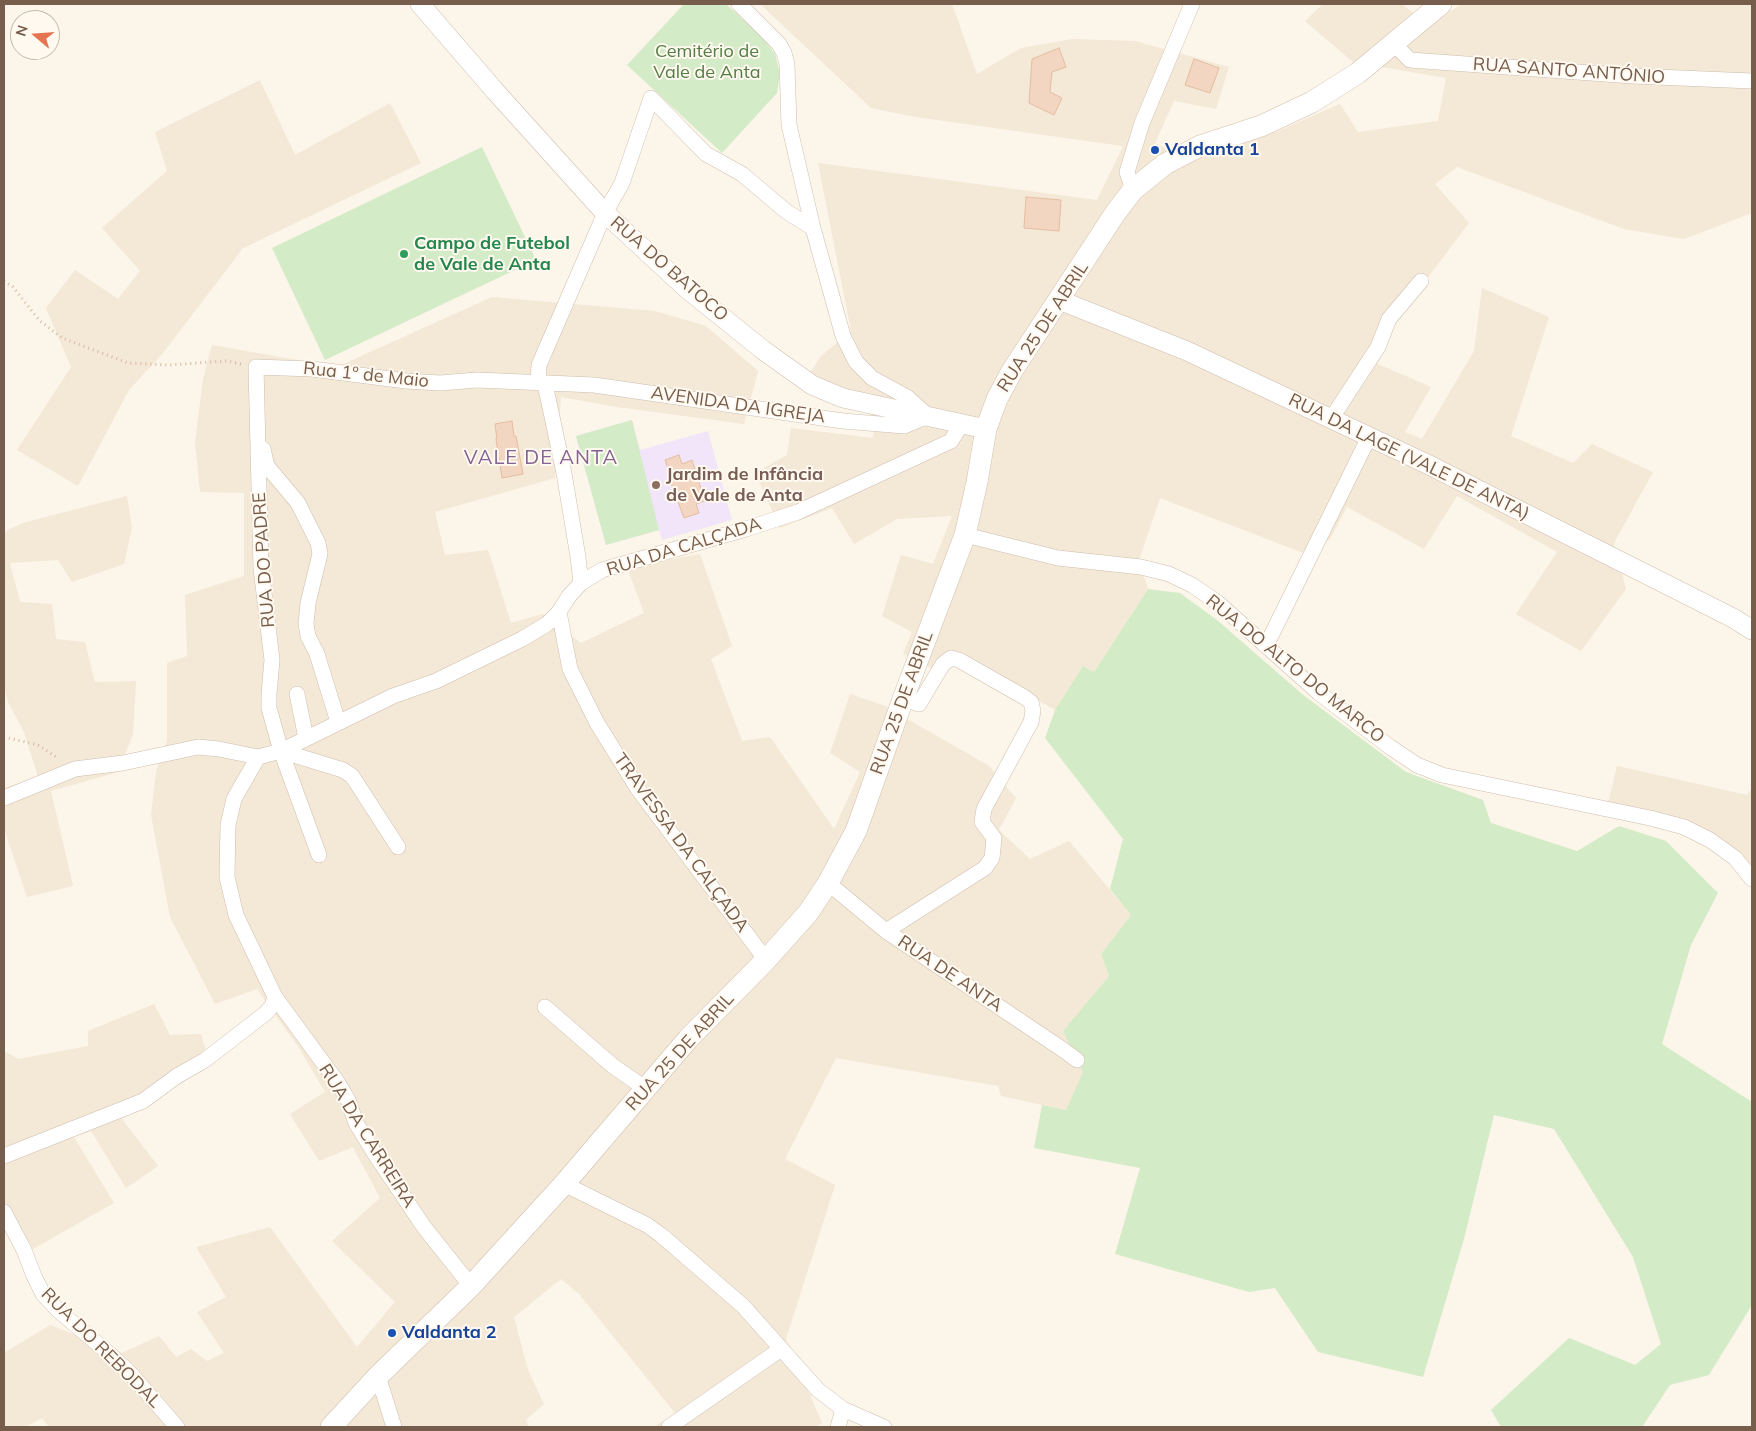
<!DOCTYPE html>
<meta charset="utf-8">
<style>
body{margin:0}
#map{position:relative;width:1756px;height:1431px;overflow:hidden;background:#fcf5e9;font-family:Mulish,sans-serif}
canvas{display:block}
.frame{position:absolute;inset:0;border:5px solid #775d4c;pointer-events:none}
.north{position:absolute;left:10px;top:10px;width:50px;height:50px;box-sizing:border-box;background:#fff9f0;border:1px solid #c9bbae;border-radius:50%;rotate:288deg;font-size:14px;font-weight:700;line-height:20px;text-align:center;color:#775d4c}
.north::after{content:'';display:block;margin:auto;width:18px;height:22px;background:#e57550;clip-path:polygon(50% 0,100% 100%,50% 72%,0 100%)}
</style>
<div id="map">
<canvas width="1756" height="1431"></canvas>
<div class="frame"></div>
<div class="north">N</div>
</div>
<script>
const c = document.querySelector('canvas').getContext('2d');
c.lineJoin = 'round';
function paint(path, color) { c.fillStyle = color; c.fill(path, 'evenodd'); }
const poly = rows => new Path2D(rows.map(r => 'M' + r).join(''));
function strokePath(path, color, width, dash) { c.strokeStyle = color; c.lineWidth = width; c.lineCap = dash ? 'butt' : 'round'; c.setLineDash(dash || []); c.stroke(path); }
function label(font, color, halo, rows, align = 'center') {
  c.font = font + ' Mulish,sans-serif'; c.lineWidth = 4; c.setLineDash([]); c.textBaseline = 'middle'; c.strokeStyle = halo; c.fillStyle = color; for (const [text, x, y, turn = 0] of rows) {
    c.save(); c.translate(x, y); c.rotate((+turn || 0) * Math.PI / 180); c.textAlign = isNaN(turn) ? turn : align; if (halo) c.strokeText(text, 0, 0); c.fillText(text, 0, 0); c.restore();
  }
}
paint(poly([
 [760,4,952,4,977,74,1021,48,1073,39,1135,41,1229,67,1216,109,1174,101,1155,143,1189,161,1278,131,1340,104,1358,132,1438,121,1446,78,1353,62,1305,21,1323,4,1402,4,1429,25,1462,4,1752,4,1752,213,1684,239,1624,229,1457,167,1435,184,1469,223,1395,321,1378,364,1431,387,1405,432,1422,439,1474,351,1482,288,1549,317,1511,436,1573,463,1592,444,1653,472,1614,543,1626,589,1581,651,1516,614,1557,552,1457,496,1424,549,1347,507,1330,539,1306,554,1160,498,1139,560,1148,589,1094,672,1083,666,1055,710,953,651,934,669,903,654,912,632,882,616,901,555,933,564,952,516,897,519,854,544,832,508,780,528,755,473,787,455,791,428,873,438,876,418,808,376,821,356,851,331,818,163,1097,200,1123,146,916,117,871,108],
 [260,80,295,155,390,103,421,163,243,248,163,353,129,390,78,486,17,450,71,367,46,308,75,270,118,299,140,271,102,228,167,171,155,132],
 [492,297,655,311,706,326,758,371,744,424,617,407,561,397,555,478,435,512,445,555,488,550,511,623,543,614,581,643,644,613,627,567,700,554,732,646,711,659,742,741,770,737,834,829,860,772,830,753,850,694,885,706,989,766,1016,798,999,830,1030,859,1069,841,1131,915,1101,954,1109,976,1063,1031,1084,1072,1066,1110,1001,1096,998,1086,836,1058,785,1159,835,1185,786,1339,822,1423,815,1427,654,1427,675,1413,579,1294,561,1279,514,1317,528,1370,544,1404,526,1420,529,1427,49,1427,42,1418,25,1427,4,1427,4,1353,50,1325,122,1353,159,1336,176,1357,191,1349,207,1361,224,1353,197,1312,226,1297,196,1247,270,1227,357,1347,395,1302,332,1241,380,1198,353,1147,319,1161,290,1114,325,1092,299,1048,257,989,215,1004,170,917,151,815,156,772,167,740,167,663,187,656,185,595,244,576,244,493,200,492,195,442,203,379,212,345,337,367],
 [127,496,132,528,124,564,72,582,58,560,10,563,20,602,52,604,56,639,85,642,95,682,136,681,133,734,118,772,51,791,73,886,27,897,4,829,4,788,38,777,24,732,8,702,4,686,4,532,23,523],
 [1617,766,1747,795,1752,788,1752,866,1714,835,1608,803],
 [154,1004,170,1035,201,1034,210,1066,122,1119,158,1166,126,1188,91,1131,74,1137,114,1203,33,1249,14,1216,4,1220,4,1051,18,1059,88,1046,88,1031]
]), '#f4e8d7');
paint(poly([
 [632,420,640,450,708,431,732,520,662,540,659,530,606,545,576,436]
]), '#f2e5f9');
paint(poly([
 [684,4,726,4,762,37,775,54,780,73,777,93,722,153,627,65],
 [482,147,536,260,325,360,272,248],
 [632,420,659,530,606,545,576,436],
 [1148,589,1180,593,1217,620,1302,694,1406,772,1483,800,1491,823,1577,851,1619,826,1666,841,1718,893,1691,945,1662,1044,1752,1102,1752,1305,1709,1375,1670,1385,1642,1427,1501,1427,1491,1410,1569,1338,1635,1365,1661,1344,1633,1257,1554,1129,1494,1115,1464,1239,1423,1377,1318,1352,1275,1288,1249,1292,1115,1254,1140,1168,1034,1148,1042,1105,1066,1110,1083,1072,1063,1031,1109,976,1101,954,1131,915,1110,889,1123,839,1045,738,1055,710,1083,666,1094,672]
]), '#d4ebc7');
const building = poly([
 [1059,48,1066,67,1052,72,1050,92,1062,98,1054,115,1029,103,1032,59,1059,48],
 [1194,59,1219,68,1210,93,1185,85,1194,59],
 [1026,197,1061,200,1059,231,1024,228,1026,197],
 [512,421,514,436,516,436,523,474,502,478,496,439,497,439,495,424,512,421],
 [679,455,682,464,692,460,705,501,696,504,699,513,684,518,668,475,670,475,665,460,679,455]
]);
paint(building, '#f2d6c1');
strokePath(building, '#e5bda1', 1);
const minor = poly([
 [1393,43,1410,60,1633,76,1752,81],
 [1133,190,1127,172,1142,123,1192,4],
 [538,383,539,365,605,213,622,183,651,98,706,154,742,174,787,212,813,228],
 [545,384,564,473,578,557,581,583],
 [1331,419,1378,347,1389,319,1421,281],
 [263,449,267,466,298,503,318,543,320,554,308,603,306,624,308,636,317,654,338,722],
 [965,535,1058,558,1141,567,1169,574,1192,585,1217,602,1319,693,1390,747,1417,765,1442,775,1650,818,1684,827,1710,840,1735,858,1752,879],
 [559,612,570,669,597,723,638,789,766,960],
 [1266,646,1369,437],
 [297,694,306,738],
 [281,751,343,770,352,776,398,847],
 [258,757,234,799,228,825,227,877,236,915,275,997,338,1083,348,1100,356,1123,375,1154,424,1227,471,1286],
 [4,798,75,769,123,763,198,747,219,749,258,757,281,751,393,696,436,681,522,639,547,624,559,612,569,596,581,583,602,570,746,529,798,512,951,441,962,423],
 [319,855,281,751,269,708,269,694,272,660,261,568,256,367,312,369,406,381,440,383,477,380,594,385,843,421,904,426,928,416,907,397,872,378,856,362,843,336,813,228,789,125,787,64,784,53,779,44,739,4],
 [828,883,886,931,1062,1049,1077,1060],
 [886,931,985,868,992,858,994,838,982,822,984,809,1031,722,1033,711,1031,702,1024,697,959,660,951,658,943,664,919,704,903,699],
 [545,1007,613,1066,646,1089],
 [4,1156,143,1101,177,1076,205,1060,266,1013,272,1006,275,997],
 [564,1184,647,1225,661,1235,743,1306,818,1390,843,1409,884,1427],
 [4,1212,24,1250,34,1276,43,1294,59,1311,112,1356,130,1373,177,1427],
 [378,1376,394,1427],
 [669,1427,781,1349],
 [838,1427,843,1409]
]);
const tertiary = poly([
 [420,4,495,91,605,213,686,288,763,350,812,385,843,398,986,429],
 [1059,300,1187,351,1425,463,1733,618,1752,630]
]);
const secondary = poly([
 [331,1427,378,1376,471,1286,564,1184,688,1039,766,960,808,913,828,883,856,831,903,699,965,535,977,482,986,429,997,399,1012,371,1116,212,1133,190,1165,164,1200,146,1261,126,1312,102,1358,73,1441,4]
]);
strokePath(minor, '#cfbeae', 16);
strokePath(tertiary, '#cfbeae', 20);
strokePath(secondary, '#d4c0ae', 22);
strokePath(poly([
 [4,281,13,287,39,320,62,338,128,363,169,365,226,361,241,364],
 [4,737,38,745,58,758]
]), '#d7b9a3', 3, [1, 4]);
strokePath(minor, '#fff', 15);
strokePath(tertiary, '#fff', 19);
strokePath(secondary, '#fff', 21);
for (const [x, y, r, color] of [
 [1155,150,5,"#1a4fb4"],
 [404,254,5,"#2e9e5b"],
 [656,485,5,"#8d6e63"],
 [392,1333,5,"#1a4fb4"]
]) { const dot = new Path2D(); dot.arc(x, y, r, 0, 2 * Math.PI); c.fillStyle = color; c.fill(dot); strokePath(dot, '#fff9f0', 2); }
label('18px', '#537d44', '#fff9f0', [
 ["Cemitério de",707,52],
 ["Vale de Anta",707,73]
]);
label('18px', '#775d4c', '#fff9f0', [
 ["RUA SANTO ANTÓNIO",1569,71,4],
 ["RUA DO BATOCO",669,269,41],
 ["RUA 25 DE ABRIL",1043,327,-57],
 ["Rua 1º de Maio",366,375,6],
 ["AVENIDA DA IGREJA",738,405,8],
 ["RUA DA LAGE (VALE DE ANTA)",1409,457,26],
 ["RUA DA CALÇADA",684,547,-17],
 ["RUA DO PADRE",264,560,-94],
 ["RUA DO ALTO DO MARCO",1295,669,39],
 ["RUA 25 DE ABRIL",902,703,-70],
 ["TRAVESSA DA CALÇADA",681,843,54],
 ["RUA DE ANTA",950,974,34],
 ["RUA 25 DE ABRIL",680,1052,-48],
 ["RUA DA CARREIRA",367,1136,58],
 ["RUA DO REBODAL",101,1348,45]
]);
label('bold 18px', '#164399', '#fff9f0', [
 ["Valdanta 1",1165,150],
 ["Valdanta 2",402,1333]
], 'left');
label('bold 18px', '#27864d', '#fff9f0', [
 ["Campo de Futebol",414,244],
 ["de Vale de Anta",414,265]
], 'left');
label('bold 18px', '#785e54', '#fff9f0', [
 ["Jardim de Infância",666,475],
 ["de Vale de Anta",666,496]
], 'left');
c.letterSpacing = '1px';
label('20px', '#856493', '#fff9f0', [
 ["VALE DE ANTA",541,458]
]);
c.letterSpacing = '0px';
</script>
